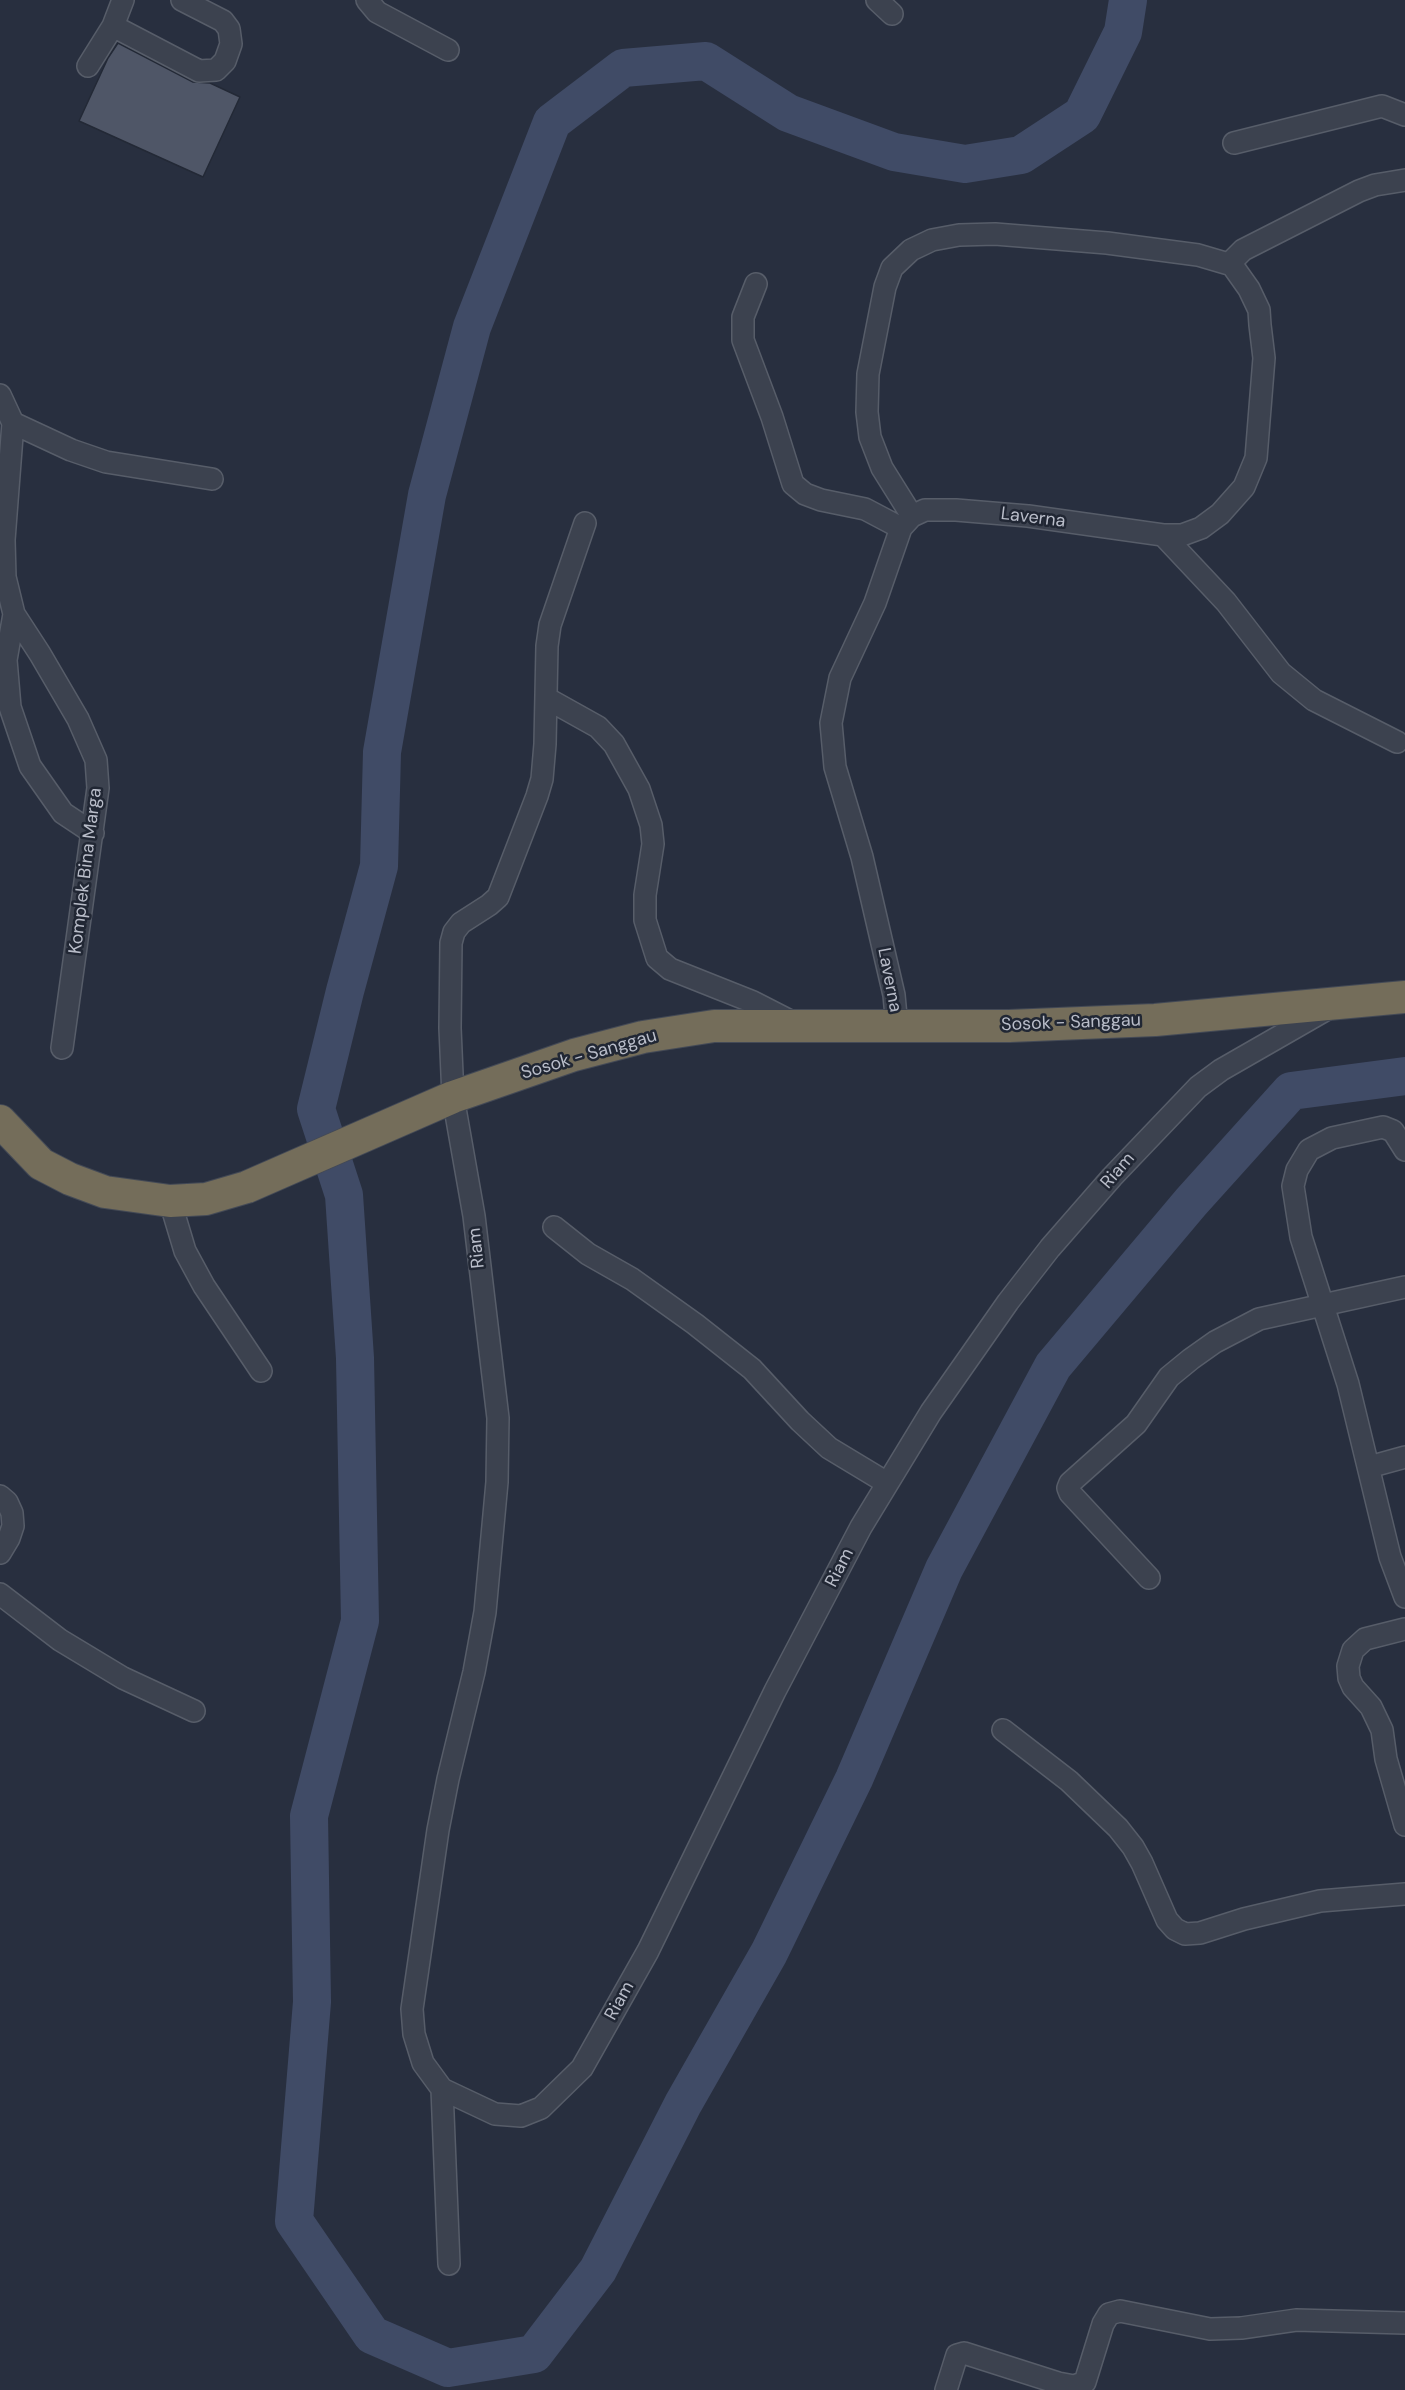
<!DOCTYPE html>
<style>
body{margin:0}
canvas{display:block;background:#282f3f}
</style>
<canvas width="1405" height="2390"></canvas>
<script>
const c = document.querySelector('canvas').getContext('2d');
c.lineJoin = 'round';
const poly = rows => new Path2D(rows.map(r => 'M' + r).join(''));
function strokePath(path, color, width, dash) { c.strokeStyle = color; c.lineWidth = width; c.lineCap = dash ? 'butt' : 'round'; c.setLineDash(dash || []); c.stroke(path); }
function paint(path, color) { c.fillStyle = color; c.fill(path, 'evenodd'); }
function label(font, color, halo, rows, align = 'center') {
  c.font = font + ' "DM Sans",sans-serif'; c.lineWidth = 5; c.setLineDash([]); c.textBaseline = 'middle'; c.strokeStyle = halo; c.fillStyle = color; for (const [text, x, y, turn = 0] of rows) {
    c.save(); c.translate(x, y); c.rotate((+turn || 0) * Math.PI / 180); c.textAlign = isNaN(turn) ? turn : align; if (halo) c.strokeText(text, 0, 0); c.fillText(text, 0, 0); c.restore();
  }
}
strokePath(poly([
 [1128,0,1123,32,1082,115,1021,155,965,164,894,152,788,113,706,61,623,68,552,122,472,327,427,495,382,752,379,866,345,991,316,1109,344,1195,355,1358,360,1621,309,1816,312,2002,294,2221,372,2335,448,2368,534,2354,598,2270,683,2104,769,1953,854,1779,944,1569,1053,1366,1191,1202,1291,1091,1405,1076]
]), '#404b66', 38);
const building = poly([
 [118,43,193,82,210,83,240,97,203,177,79,121,108,58,118,43]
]);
paint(building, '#4f5667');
strokePath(building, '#232936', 1.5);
const minor = poly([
 [367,0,377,12,448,50],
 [877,0,892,14],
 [113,26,199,71,216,70,225,61,231,44,229,29,223,21,182,0],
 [88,66,113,26,123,0],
 [1234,143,1382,106,1405,115],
 [756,284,743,317,743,340,772,417,793,484,805,494,821,500,865,509,901,528],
 [0,395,13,423,4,540,5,577,14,614,40,654,78,719,96,760,98,788,62,1048],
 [13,423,71,450,106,462,212,479],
 [912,516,882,468,870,437,867,412,868,374,885,287,892,268,911,250,932,240,959,235,995,234,1107,243,1198,255,1232,265],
 [585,523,550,625,547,646,545,744,542,779,537,796,498,897,489,905,461,923,454,932,451,943,450,1028,453,1097,474,1216,498,1418,497,1482,485,1612,474,1672,448,1779,438,1830,412,2009,414,2034,423,2063,442,2089,495,2114,521,2116,541,2108,582,2068,648,1951,775,1691,861,1527,931,1412,1008,1302,1050,1248,1112,1177,1198,1087,1221,1070,1329,1008],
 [1163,535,1226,602,1281,673,1314,700,1397,742],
 [14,614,6,660,10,707,30,766,63,813,93,833],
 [546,698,598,727,614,744,639,789,651,825,653,844,645,895,645,920,657,958,670,969,753,1002,794,1023],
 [897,1027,894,995,862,857,835,767,831,723,840,678,875,603,901,528,912,516,925,510,956,510,1028,516,1163,535,1182,535,1201,528,1220,514,1244,487,1256,458,1264,358,1260,325,1259,310,1249,289,1232,265,1233,260,1243,250,1359,191,1375,185,1405,180],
 [1405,1150,1393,1131,1383,1127,1332,1138,1309,1150,1297,1170,1293,1186,1301,1237,1348,1384,1390,1557,1405,1597],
 [170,1201,185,1251,204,1286,261,1371],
 [554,1227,588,1254,632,1279,695,1324,752,1369,800,1421,829,1448,887,1483],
 [1369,1467,1405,1457],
 [0,1496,7,1502,12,1513,13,1526,9,1538,0,1553],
 [1149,1578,1070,1493,1068,1488,1070,1483,1136,1424,1169,1377,1191,1359,1215,1342,1259,1319,1405,1287],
 [0,1594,60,1640,123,1678,194,1711],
 [1405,1629,1365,1639,1353,1650,1348,1666,1349,1678,1353,1687,1371,1707,1382,1730,1386,1759,1405,1825],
 [1003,1730,1069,1781,1118,1828,1133,1847,1142,1863,1167,1920,1175,1929,1185,1934,1200,1933,1244,1919,1320,1901,1405,1894],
 [442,2089,449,2264],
 [946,2390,957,2355,964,2353,1058,2383,1074,2386,1085,2382,1103,2324,1109,2314,1120,2311,1210,2329,1241,2328,1296,2320,1405,2323]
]);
const highway = poly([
 [0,1121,41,1164,70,1179,105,1192,170,1201,206,1199,247,1187,453,1097,574,1055,643,1037,714,1026,1009,1026,1155,1020,1405,997]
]);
strokePath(minor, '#575d69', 24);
strokePath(highway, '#444a56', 34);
strokePath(minor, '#3c424f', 21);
strokePath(highway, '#746d5a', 32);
label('18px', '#b9bdc9', '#212734', [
 ["Laverna",1033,518,7],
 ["Komplek Bina Marga",86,871,-83],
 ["Laverna",889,980,79],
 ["Sosok - Sanggau",1071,1023,-2],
 ["Sosok - Sanggau",589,1055,-16],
 ["Riam",1118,1171,-49],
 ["Riam",477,1248,-96],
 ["Riam",840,1568,-63],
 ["Riam",620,2001,-61]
]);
</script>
